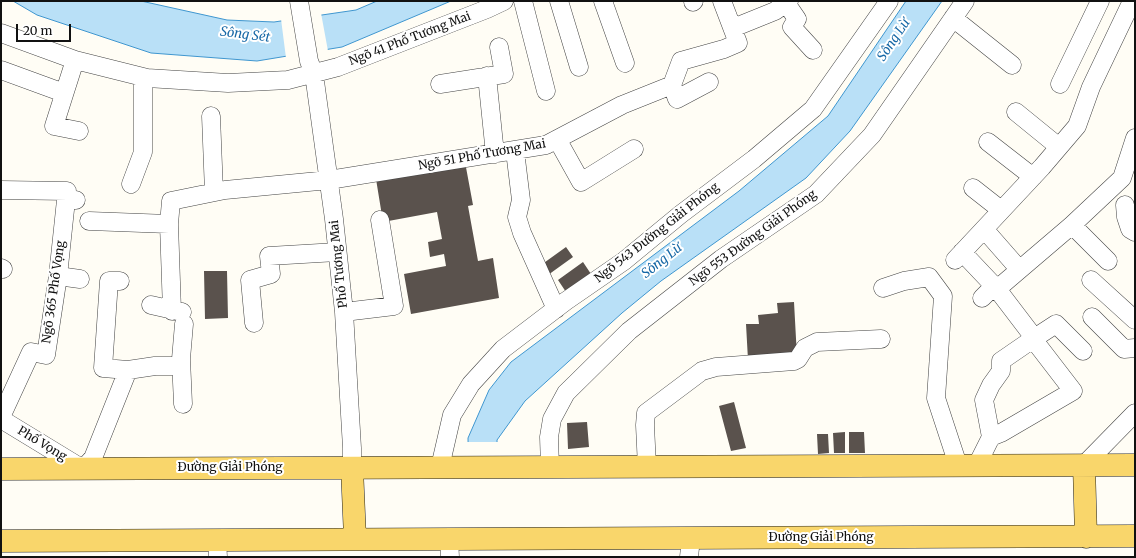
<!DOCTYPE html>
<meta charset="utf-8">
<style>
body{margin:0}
#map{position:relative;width:1136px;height:558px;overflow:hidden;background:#fffdf5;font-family:Merriweather,serif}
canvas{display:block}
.frame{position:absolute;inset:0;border:2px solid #111;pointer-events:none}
.scale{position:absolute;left:16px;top:24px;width:55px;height:18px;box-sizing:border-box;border:2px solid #111;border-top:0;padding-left:5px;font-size:12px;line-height:14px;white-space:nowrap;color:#111;-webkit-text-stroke:3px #fff;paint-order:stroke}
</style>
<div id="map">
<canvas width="1136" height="558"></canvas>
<div class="frame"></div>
<div class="scale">20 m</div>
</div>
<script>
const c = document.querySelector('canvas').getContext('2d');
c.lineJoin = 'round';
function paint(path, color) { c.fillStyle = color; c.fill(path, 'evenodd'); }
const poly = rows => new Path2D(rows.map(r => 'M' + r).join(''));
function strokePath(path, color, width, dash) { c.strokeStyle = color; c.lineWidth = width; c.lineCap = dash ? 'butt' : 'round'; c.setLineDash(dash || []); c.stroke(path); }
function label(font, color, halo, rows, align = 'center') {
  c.font = font + ' Merriweather,serif'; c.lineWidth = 4; c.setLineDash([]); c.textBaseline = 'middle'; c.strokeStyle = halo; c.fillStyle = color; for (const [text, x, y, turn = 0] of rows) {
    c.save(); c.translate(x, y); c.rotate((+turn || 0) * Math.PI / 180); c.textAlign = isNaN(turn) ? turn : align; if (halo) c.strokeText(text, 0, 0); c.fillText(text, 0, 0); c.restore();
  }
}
const water = poly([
 [13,1,141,1,227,20,274,22,356,10,377,1,451,1,342,47,257,61,151,53,37,15,13,1],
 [906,1,942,1,850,131,806,178,661,281,622,313,525,401,497,440,499,557,470,557,468,438,489,390,511,362,739,191,828,116,906,1]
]);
paint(water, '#b9e0f7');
strokePath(water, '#3f96cf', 1);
paint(poly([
 [321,13,328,51,286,58,281,19],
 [466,442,499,442,501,557,468,557]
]), '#fffdf5');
paint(poly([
 [465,162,473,205,468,206,478,261,493,258,499,298,411,314,404,274,446,266,444,254,430,257,428,242,442,239,437,212,383,222,376,179],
 [566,247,573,257,548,275,541,265],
 [583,262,591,274,566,292,558,280],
 [204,271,227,271,228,318,205,319],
 [794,302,797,357,748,360,746,324,759,324,758,315,778,313,777,303],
 [734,402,746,448,731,451,719,406],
 [587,422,589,447,568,449,567,423],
 [845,432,845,453,834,453,833,433],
 [849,432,864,432,865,453,849,453],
 [817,434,828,434,829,453,818,454]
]), '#5a524d');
const minor = poly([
 [299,1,309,61,314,74,334,219,344,312,352,448,352,468],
 [523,1,546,91],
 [559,1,579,67],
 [603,1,625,63],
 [693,2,694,1],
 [786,3,797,19,792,27,813,50],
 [953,18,1012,65],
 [733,28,775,11,789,1],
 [1,33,75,60,147,78,228,83,288,80,338,67,487,9,504,1],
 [75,60,54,126,79,131],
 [1,70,64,93],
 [487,76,495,154],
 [440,84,504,74,499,47],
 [1060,84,1100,1],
 [672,85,677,99,709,82],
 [1016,112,1059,147],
 [211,116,214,192],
 [557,139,581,182,634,149],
 [988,142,1033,177],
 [515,151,521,200,517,217,522,233,556,309],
 [131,184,143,152,143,77],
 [973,188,1001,210],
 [1,190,67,191],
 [1125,205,1126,217,1130,229,1135,232],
 [89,221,169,224],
 [1072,225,1108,261],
 [984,229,1019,269],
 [962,252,997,289,1029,331,1033,339,1001,361,1001,371,991,385,984,400,991,437,977,465],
 [955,260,1042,167,1077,126,1091,87,1132,1],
 [1,268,3,269],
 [58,276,80,279],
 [1091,280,1135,320],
 [120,281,109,281,103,368,128,370],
 [883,288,904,281,929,277,943,296,936,398,958,465],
 [997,289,1072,225,1122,178,1135,138],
 [982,298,994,286],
 [151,305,182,312],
 [172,311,169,224,171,201,225,190,329,180,546,145,622,105,672,85,681,61,724,49,738,43,722,1],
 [344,312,394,306,380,220],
 [1092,317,1124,349,1135,348],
 [254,323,250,280,271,274,269,256,337,252],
 [183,404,181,359,184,324],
 [1,417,31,352,46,355,58,276,66,200,76,200],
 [1,419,83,469,93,458,128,370,155,366,181,366],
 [991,437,1001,433,1073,391,1033,339,1056,324,1083,351],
 [1084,465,1135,413],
 [440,467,452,415,471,384,503,349,566,301,624,261,681,214,754,159,813,109,889,1],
 [550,467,549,437,552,419,566,393,629,331,721,259,816,194,872,135,965,1],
 [647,467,645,425,646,413,702,371,716,367,794,361,798,359,805,348,817,342,881,339],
 [449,539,450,557],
 [217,540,218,557],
 [689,557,691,538]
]);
const major = poly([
 [1084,465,1086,537],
 [352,468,355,538],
 [1,469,1135,465],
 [1,541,1135,536]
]);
strokePath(minor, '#444', 19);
strokePath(major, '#222', 23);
strokePath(minor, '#fff', 18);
strokePath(major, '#f9d66b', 22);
label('12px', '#111', '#fff', [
 ["Ngõ 41 Phố Tương Mai",410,39,-21],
 ["Ngõ 51 Phố Tương Mai",482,155,-10],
 ["Ngõ 543 Đường Giải Phóng",657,233,-38],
 ["Ngõ 553 Đường Giải Phóng",753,238,-36],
 ["Phố Tương Mai",339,264,-96],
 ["Ngõ 365 Phố Vọng",54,292,-82],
 ["Phố Vọng",42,444,31],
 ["Đường Giải Phóng",230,468],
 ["Đường Giải Phóng",821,538]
]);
label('italic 13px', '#1768a6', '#fff', [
 ["Sông Sét",245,35,7],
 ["Sông Lừ",894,40,-56],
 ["Sông Lừ",662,261,-38]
]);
</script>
